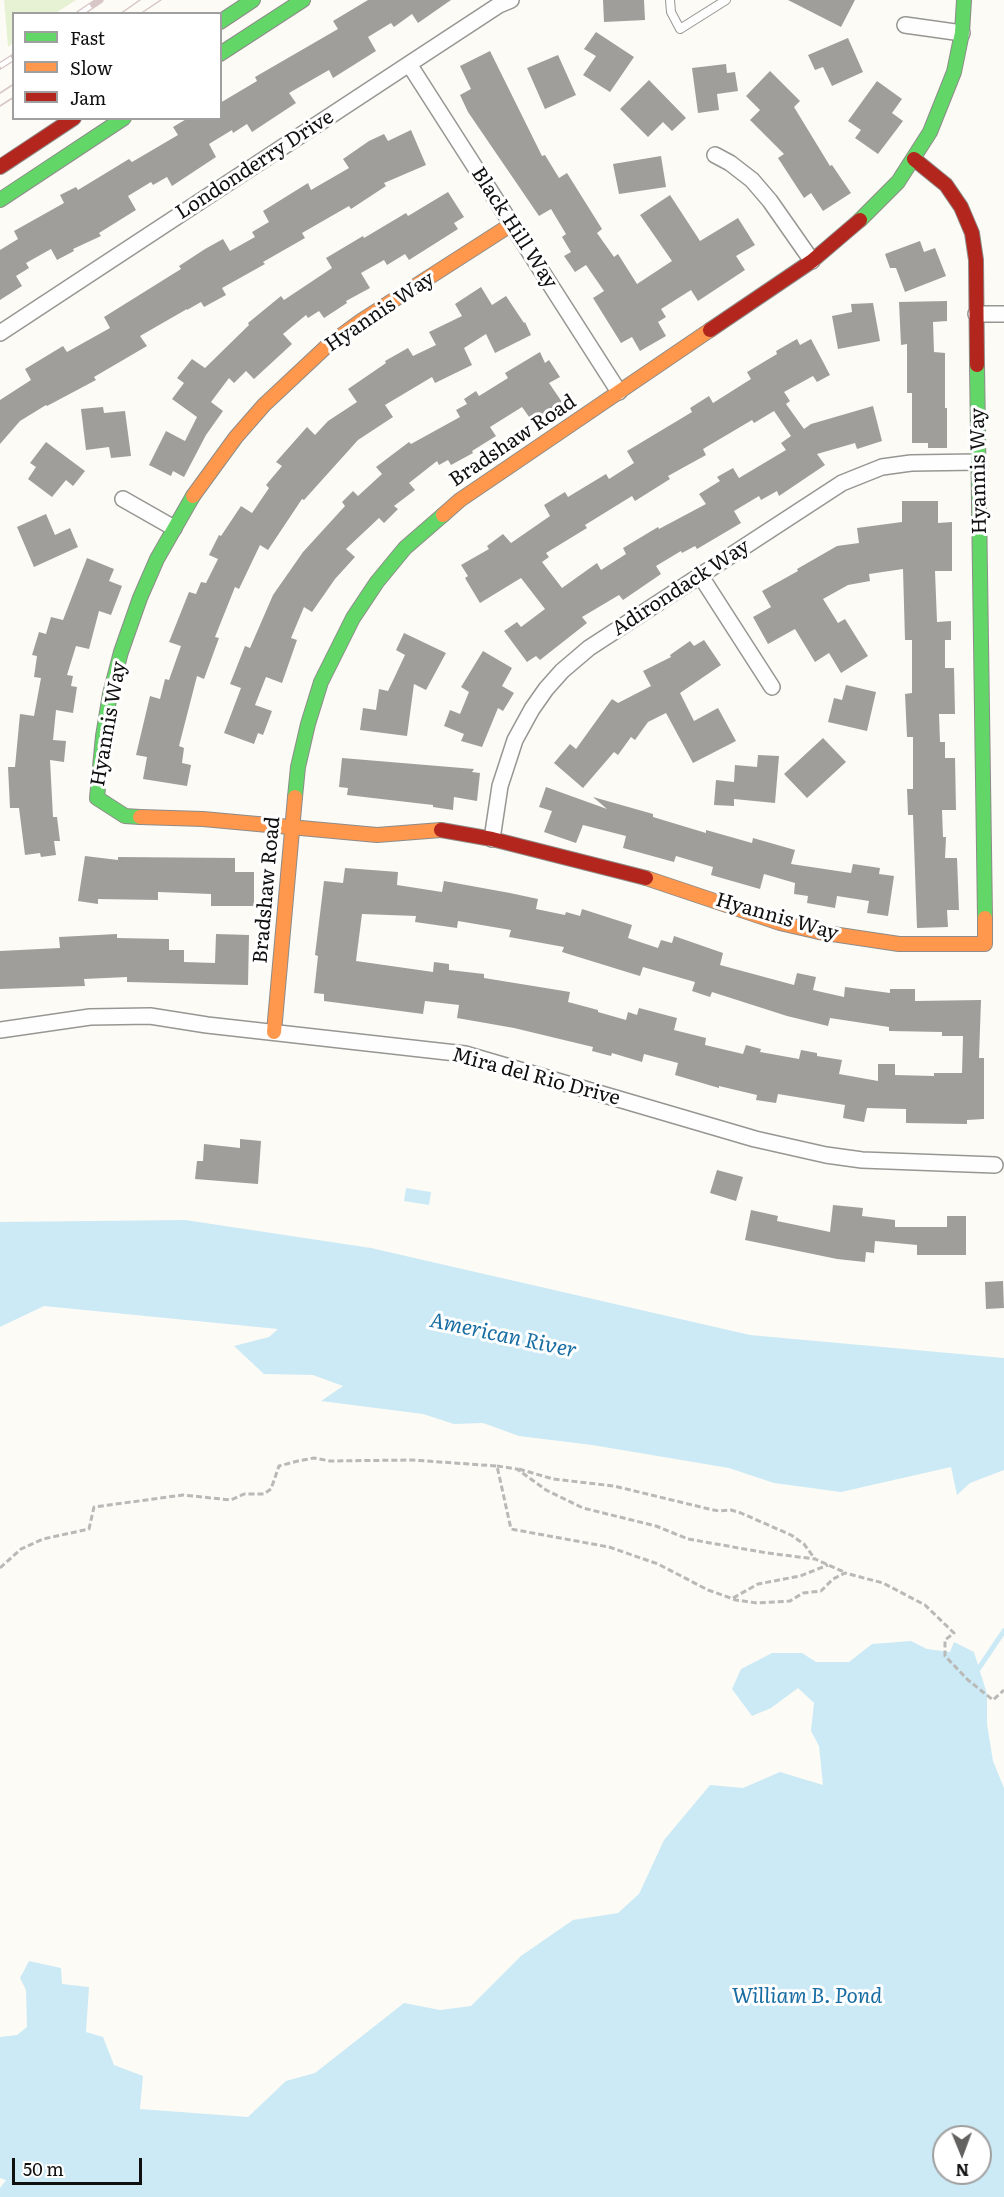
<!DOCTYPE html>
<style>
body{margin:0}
#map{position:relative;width:1004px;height:2197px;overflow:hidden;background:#fcfbf5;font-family:Literata,serif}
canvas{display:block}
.legend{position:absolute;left:12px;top:12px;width:210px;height:108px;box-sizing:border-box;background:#fff;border:2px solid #9f9f9f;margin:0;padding:8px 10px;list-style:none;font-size:18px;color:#101010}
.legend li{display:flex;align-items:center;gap:12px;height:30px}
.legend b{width:30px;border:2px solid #9f9f9f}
.north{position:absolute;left:932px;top:2125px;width:60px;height:60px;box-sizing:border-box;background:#fff;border:2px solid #9f9f9f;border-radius:50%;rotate:179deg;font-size:16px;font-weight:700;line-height:24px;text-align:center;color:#101010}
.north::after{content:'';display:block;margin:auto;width:21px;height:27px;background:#636260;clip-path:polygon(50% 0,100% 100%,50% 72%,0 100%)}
.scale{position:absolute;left:12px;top:2158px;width:130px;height:27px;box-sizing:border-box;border:3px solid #101010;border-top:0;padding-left:8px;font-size:18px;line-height:21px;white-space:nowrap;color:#101010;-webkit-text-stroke:4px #fff;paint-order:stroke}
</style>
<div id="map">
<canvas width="1004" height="2197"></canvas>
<ul class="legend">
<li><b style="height:8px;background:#63d668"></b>Fast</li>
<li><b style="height:8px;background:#ff974d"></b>Slow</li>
<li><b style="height:8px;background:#b3261e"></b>Jam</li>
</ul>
<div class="north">N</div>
<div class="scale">50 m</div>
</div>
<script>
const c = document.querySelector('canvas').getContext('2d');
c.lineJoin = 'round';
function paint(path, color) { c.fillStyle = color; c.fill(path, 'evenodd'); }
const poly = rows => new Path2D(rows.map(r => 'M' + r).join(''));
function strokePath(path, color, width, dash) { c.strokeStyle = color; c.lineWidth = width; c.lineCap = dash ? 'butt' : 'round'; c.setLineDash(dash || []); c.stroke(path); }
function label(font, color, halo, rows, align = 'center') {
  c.font = font + ' Literata,serif'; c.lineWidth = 6; c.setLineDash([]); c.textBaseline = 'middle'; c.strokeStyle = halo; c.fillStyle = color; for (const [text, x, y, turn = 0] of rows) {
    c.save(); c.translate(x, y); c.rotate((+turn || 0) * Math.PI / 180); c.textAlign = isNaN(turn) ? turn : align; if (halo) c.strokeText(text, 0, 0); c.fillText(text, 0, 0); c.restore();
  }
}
paint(poly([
 [4,0,76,0,56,13,14,14,13,43,8,47]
]), '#e7f2d5');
paint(poly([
 [406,1188,431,1192,429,1205,404,1201],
 [185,1220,371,1248,750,1335,1004,1358,1004,1470,970,1483,957,1495,951,1467,841,1492,774,1483,729,1468,592,1445,519,1436,483,1423,454,1424,423,1414,321,1401,343,1386,313,1375,264,1374,234,1346,269,1337,278,1329,44,1306,0,1327,0,1222],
 [911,1641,927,1649,950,1652,954,1642,974,1652,987,1694,987,1724,993,1761,1004,1788,1004,2197,0,2197,0,2188,6,2180,0,2178,0,2037,17,2035,27,2027,26,1990,20,1978,29,1961,61,1968,62,1984,89,1987,86,2032,103,2037,114,2065,143,2076,140,2109,248,2117,286,2081,315,2073,404,2003,440,2010,471,2006,521,1956,573,1920,618,1913,639,1894,664,1840,710,1785,743,1788,780,1772,823,1785,819,1746,811,1731,814,1703,798,1688,771,1708,752,1716,732,1689,741,1669,772,1653,802,1653,816,1662,849,1662,872,1644],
 [944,2137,980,2137,980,2173,944,2173]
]), '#cceaf6');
strokePath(poly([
 [979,1668,1004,1631]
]), '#cceaf6', 5);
paint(poly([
 [368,0,451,0,418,23,412,14,394,27,391,23,368,37,376,51,333,78,329,70,289,93,296,103,252,132,247,124,233,133,232,130,209,144,216,157,172,186,167,177,153,185,151,182,128,196,136,210,99,233,101,236,73,249,74,251,57,260,51,249,26,263,29,268,16,276,22,286,0,300,0,250,18,239,14,231,64,203,60,195,76,187,78,190,129,159,132,162,178,135,173,127,188,118,220,118,220,103,257,81,255,77,338,29,333,21],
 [603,0,644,0,645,20,604,22],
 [788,0,855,0,841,27],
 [596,32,634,57,610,92,583,75,596,56,584,49],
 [848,38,863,72,832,86,823,67,815,70,808,55],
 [490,51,542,156,545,155,559,178,567,173,602,229,597,233,614,257,618,254,637,284,672,261,640,215,670,195,700,241,738,218,755,245,736,256,745,270,698,301,691,290,661,309,666,317,658,322,666,336,640,351,632,337,621,343,593,298,604,291,586,265,575,272,564,256,571,252,562,237,566,234,551,209,539,216,468,112,460,95,471,89,460,66],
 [558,55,576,95,545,109,527,68],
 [726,64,727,73,735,72,738,91,717,94,719,110,698,113,692,68],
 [770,71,800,101,794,107,830,166,832,165,851,193,823,211,811,193,804,198,778,158,784,154,750,120,760,110,746,96],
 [649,80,686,118,672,131,663,122,648,137,620,109],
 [877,81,902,99,892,113,903,121,878,154,855,138,861,130,848,121],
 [411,130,426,165,384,183,386,186,351,209,349,206,302,233,305,238,263,262,265,264,222,288,226,295,204,307,201,302,187,310,187,309,140,336,147,346,94,377,96,380,47,406,46,405,20,421,0,444,0,400,31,380,25,369,63,346,67,352,110,328,104,317,181,269,179,266,205,249,223,239,230,251,255,237,252,232,269,222,263,211,308,183,311,190,349,168,343,159,369,141,384,134,388,141],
 [661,156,666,187,619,194,613,164],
 [448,192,464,217,454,223,458,229,409,260,405,254,387,265,384,260,361,273,370,288,346,301,347,303,324,318,319,311,308,318,306,315,283,334,292,344,254,379,246,371,234,383,229,378,211,402,223,411,206,435,184,477,173,471,171,476,149,465,166,431,185,441,197,417,172,399,184,383,177,378,192,359,205,368,249,325,248,323,281,296,284,300,332,268,326,258,363,236,364,238,406,213,408,216],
 [920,241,924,252,935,248,946,276,905,292,896,268,890,268,885,254],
 [481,287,492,305,506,296,524,323,525,322,531,335,495,353,486,334,464,348,472,365,435,383,432,377,385,405,393,417,358,440,304,500,302,499,268,550,260,545,239,589,235,587,215,637,219,638,204,679,197,676,179,746,184,748,182,763,191,765,187,786,143,779,147,757,136,755,150,696,160,699,165,679,169,680,181,646,169,642,189,592,196,594,201,582,206,583,218,559,209,555,219,535,221,536,241,506,252,513,269,488,266,485,282,466,276,462,307,427,315,435,328,421,357,402,348,389,386,363,385,361,408,348,413,356,436,345,429,332,462,316,455,304],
 [947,301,947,321,933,322,934,352,945,353,945,408,947,408,947,448,928,448,928,443,912,443,912,393,907,393,907,344,901,345,899,302],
 [873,303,880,341,838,349,832,316,852,312,851,304],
 [797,339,800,345,811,339,830,375,817,382,813,376,784,392,790,401,786,404,804,429,811,424,873,406,882,441,857,449,855,443,817,454,825,465,779,496,777,491,761,500,759,496,734,511,741,523,697,549,695,546,682,553,681,551,656,566,661,574,623,600,619,595,582,617,587,623,540,660,536,656,527,662,504,631,517,622,521,627,545,609,521,578,480,603,465,578,468,576,461,565,489,549,487,546,503,534,511,543,550,516,544,505,565,492,568,497,606,474,609,479,634,463,627,451,692,412,690,408,709,396,713,403,751,379,747,372,777,354,776,351],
 [774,411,791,436,781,443,786,450,739,478,733,468,717,477,720,481,699,494,706,504,659,529,658,527,623,548,626,554,601,570,597,563,562,588,542,562,549,557,546,553,587,528,585,525,632,496,635,501,670,479,668,476,706,455,703,449,752,420,754,423],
 [540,352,545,363,549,360,560,377,549,383,562,402,532,421,522,407,490,427,496,436,472,451,473,453,451,465,448,460,439,465,437,461,409,483,415,490,394,506,398,509,384,523,379,518,346,549,355,557,335,579,312,612,304,607,291,638,297,640,282,683,266,677,255,705,272,711,263,735,258,733,254,744,224,733,241,688,230,684,245,646,250,648,273,595,303,552,345,506,342,502,353,491,358,496,382,474,376,467,409,442,411,444,460,417,456,410,467,404,464,399,476,391,479,396,508,378,505,373],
 [103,407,104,413,125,411,131,456,111,458,109,447,86,450,81,409],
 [46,442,85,471,73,486,66,480,52,497,28,479,36,467,30,463],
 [902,501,938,501,938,523,952,522,952,571,935,571,937,622,951,621,951,640,945,640,945,668,954,668,955,714,939,714,940,742,945,742,945,758,955,758,956,810,942,810,943,837,946,837,945,858,957,858,959,910,947,910,948,927,917,928,913,815,908,815,907,789,913,789,913,737,907,737,905,694,912,693,912,640,905,640,903,569,869,574,870,581,848,585,823,599,838,623,845,619,868,656,841,673,829,653,815,662,795,629,768,644,753,617,771,607,762,591,798,571,797,569,837,546,859,543,857,528,902,522],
 [46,514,55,535,70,528,78,547,34,567,17,527],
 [87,558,114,569,109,581,122,586,111,615,99,611,89,649,76,646,67,675,73,676,71,686,77,687,73,713,56,710,53,740,66,741,64,762,50,760,53,817,57,817,60,841,54,841,56,855,41,857,40,853,25,855,19,808,10,808,8,767,15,767,20,714,34,716,41,678,34,677,37,656,32,655,39,632,46,634,51,617,63,620],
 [404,633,446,653,426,690,414,684,407,736,360,730,363,708,376,710,379,689,388,691,405,655,396,650],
 [704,640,721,665,680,693,694,721,718,708,736,741,693,763,666,713,648,722,635,740,631,737,618,755,614,752,583,788,554,763,570,744,576,749,612,699,618,703,651,686,643,671,671,657,670,655,690,641,694,646],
 [483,651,512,668,502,686,514,693,503,711,498,708,482,747,461,741,464,734,444,726,450,710,460,714,469,692,461,687],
 [846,685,876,692,867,731,828,722,834,698,842,700],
 [823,738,846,762,807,798,784,774],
 [758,755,779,756,775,803,734,799,734,806,714,805,716,780,734,782,735,765,757,767],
 [342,758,474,769,472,772,480,773,477,801,454,797,453,810,433,807,433,805,347,795,348,788,339,787],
 [546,787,607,809,593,797,653,814,653,817,706,833,706,830,752,843,753,838,795,850,791,864,851,873,853,864,880,868,879,874,894,876,888,916,867,913,869,901,837,896,835,908,807,903,808,896,794,894,795,883,764,874,760,889,711,875,713,867,676,856,674,862,623,848,626,836,583,825,576,843,544,832,552,811,539,807],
 [85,856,118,860,118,857,235,858,235,872,254,872,254,906,211,906,211,894,158,892,158,900,98,899,98,904,78,901],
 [345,868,398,872,397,885,442,892,444,881,510,893,538,899,536,909,565,915,566,912,580,916,582,909,632,925,628,938,658,948,661,940,672,943,674,936,723,953,720,965,794,985,797,973,816,977,813,990,844,997,845,987,890,993,890,989,915,989,915,1001,981,1000,979,1058,984,1058,984,1119,967,1120,967,1124,906,1123,906,1109,867,1108,864,1122,843,1118,845,1105,778,1094,776,1103,756,1100,757,1095,719,1086,719,1088,675,1075,678,1063,644,1054,642,1062,612,1053,611,1056,592,1051,593,1047,514,1028,457,1018,459,1005,425,1001,423,1014,324,1001,324,994,314,993,318,956,315,955,324,881,343,883],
 [362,914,416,916,415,922,457,928,458,921,511,930,509,937,564,947,562,952,640,976,643,967,695,982,692,991,710,997,712,992,787,1016,828,1026,830,1018,889,1027,889,1031,942,1032,942,1036,963,1036,962,1073,934,1073,934,1076,895,1075,895,1064,878,1064,878,1081,839,1074,842,1060,817,1056,817,1053,801,1050,799,1059,760,1052,761,1049,746,1045,743,1054,705,1045,706,1038,674,1030,677,1018,639,1008,637,1015,628,1012,626,1020,598,1012,598,1010,568,1002,570,992,484,978,484,974,449,970,449,964,434,962,433,972,356,961],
 [117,934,117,938,169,939,169,950,184,950,184,962,215,963,216,934,249,935,248,985,127,982,127,977,84,979,85,986,0,989,0,951,60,948,59,937],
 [240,1139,261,1141,258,1184,195,1179,197,1161,203,1161,204,1144,240,1148],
 [717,1170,743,1177,736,1201,710,1193],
 [833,1205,863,1208,862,1216,895,1220,895,1227,947,1227,947,1216,966,1216,966,1255,917,1255,917,1245,875,1241,874,1253,866,1252,865,1262,837,1259,745,1240,751,1210,778,1216,777,1221,830,1232],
 [1003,1281,1004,1308,986,1309,985,1282]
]), '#a09e9a');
const lane = poly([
 [670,0,671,12,680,29,726,0]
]);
const street = poly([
 [905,25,962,33],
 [409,64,619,392],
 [715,155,730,163,752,180,770,201,812,261],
 [976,314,1004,314],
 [0,333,409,64,499,5,511,0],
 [123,499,174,528],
 [700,575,772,687],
 [492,839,500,786,515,740,532,709,546,689,562,671,589,648,842,483,882,467,911,463,978,462],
 [0,1030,90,1017,150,1016,207,1025,465,1054,755,1139,826,1155,862,1160,995,1165]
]);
const fast = poly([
 [220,22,253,0],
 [220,54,303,0],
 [0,200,124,118],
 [860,220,898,182,930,132,954,72,962,33,964,0],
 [977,365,985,918],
 [295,797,298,767,308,724,321,682,353,618,377,582,405,548,443,515],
 [140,817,125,816,97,798,103,736,110,694,121,652,140,598,157,559,193,496]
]);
const slow = poly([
 [193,496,236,437,264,405,327,346,361,321,512,224],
 [443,515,460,500,710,330],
 [140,817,203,819,377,835,441,830],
 [646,878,780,923,819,932,899,944,985,944,985,918],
 [274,1032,295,797]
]);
const jam = poly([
 [914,159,946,185,961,207,972,233,976,260,977,365],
 [0,167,74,118],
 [710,330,812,261,860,220],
 [441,830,492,839,646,878]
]);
strokePath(lane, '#969693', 10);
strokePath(street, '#969693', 18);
strokePath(fast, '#8d8c8a', 16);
strokePath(slow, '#8d8c8a', 16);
strokePath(jam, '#8d8c8a', 16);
strokePath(poly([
 [497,1466,517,1469,546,1490,583,1508,656,1526,688,1539,767,1553,815,1559,844,1572],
 [519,1469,553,1479,614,1486,709,1509,719,1511,731,1510,741,1513,791,1535,804,1544,815,1559],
 [0,1568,21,1549,43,1539,89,1529,94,1507,183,1495,231,1500,244,1494,264,1494,271,1489,279,1466,298,1461,314,1458,330,1461,412,1460,497,1466,511,1529,609,1547,658,1564,708,1590,736,1600,757,1603,790,1601,803,1593,821,1591,833,1579,845,1573,883,1583,925,1605,954,1633,945,1640,945,1656,968,1680,993,1700,1004,1690],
 [733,1598,758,1584,800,1576,828,1565]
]), '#b9b9b8', 3, [6, 3]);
strokePath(lane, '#fffefe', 8);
strokePath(street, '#fffefe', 15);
strokePath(fast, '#63d668', 14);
strokePath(slow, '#ff974d', 14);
strokePath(jam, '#b3261e', 14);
strokePath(poly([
 [120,14,140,0],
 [140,14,161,0],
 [0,93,14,84],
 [0,106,14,97]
]), '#d8c6c7', 1.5);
const rail = poly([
 [79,14,100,0],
 [0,66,14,57]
]);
strokePath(rail, '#d8c6c7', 7);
strokePath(rail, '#fff', 4.5, [14]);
label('20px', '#101010', '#fff', [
 ["Londonderry Drive",255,165,-33],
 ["Black Hill Way",514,228,57],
 ["Hyannis Way",380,312,-34],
 ["Bradshaw Road",513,441,-34],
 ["Hyannis Way",979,471,-91],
 ["Adirondack Way",681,588,-33],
 ["Hyannis Way",109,724,-80],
 ["Bradshaw Road",267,890,-85],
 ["Hyannis Way",777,917,16],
 ["Mira del Rio Drive",536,1077,15]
]);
label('italic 21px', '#186da3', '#fff', [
 ["American River",503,1336,12],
 ["William B. Pond",807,1997]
]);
</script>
